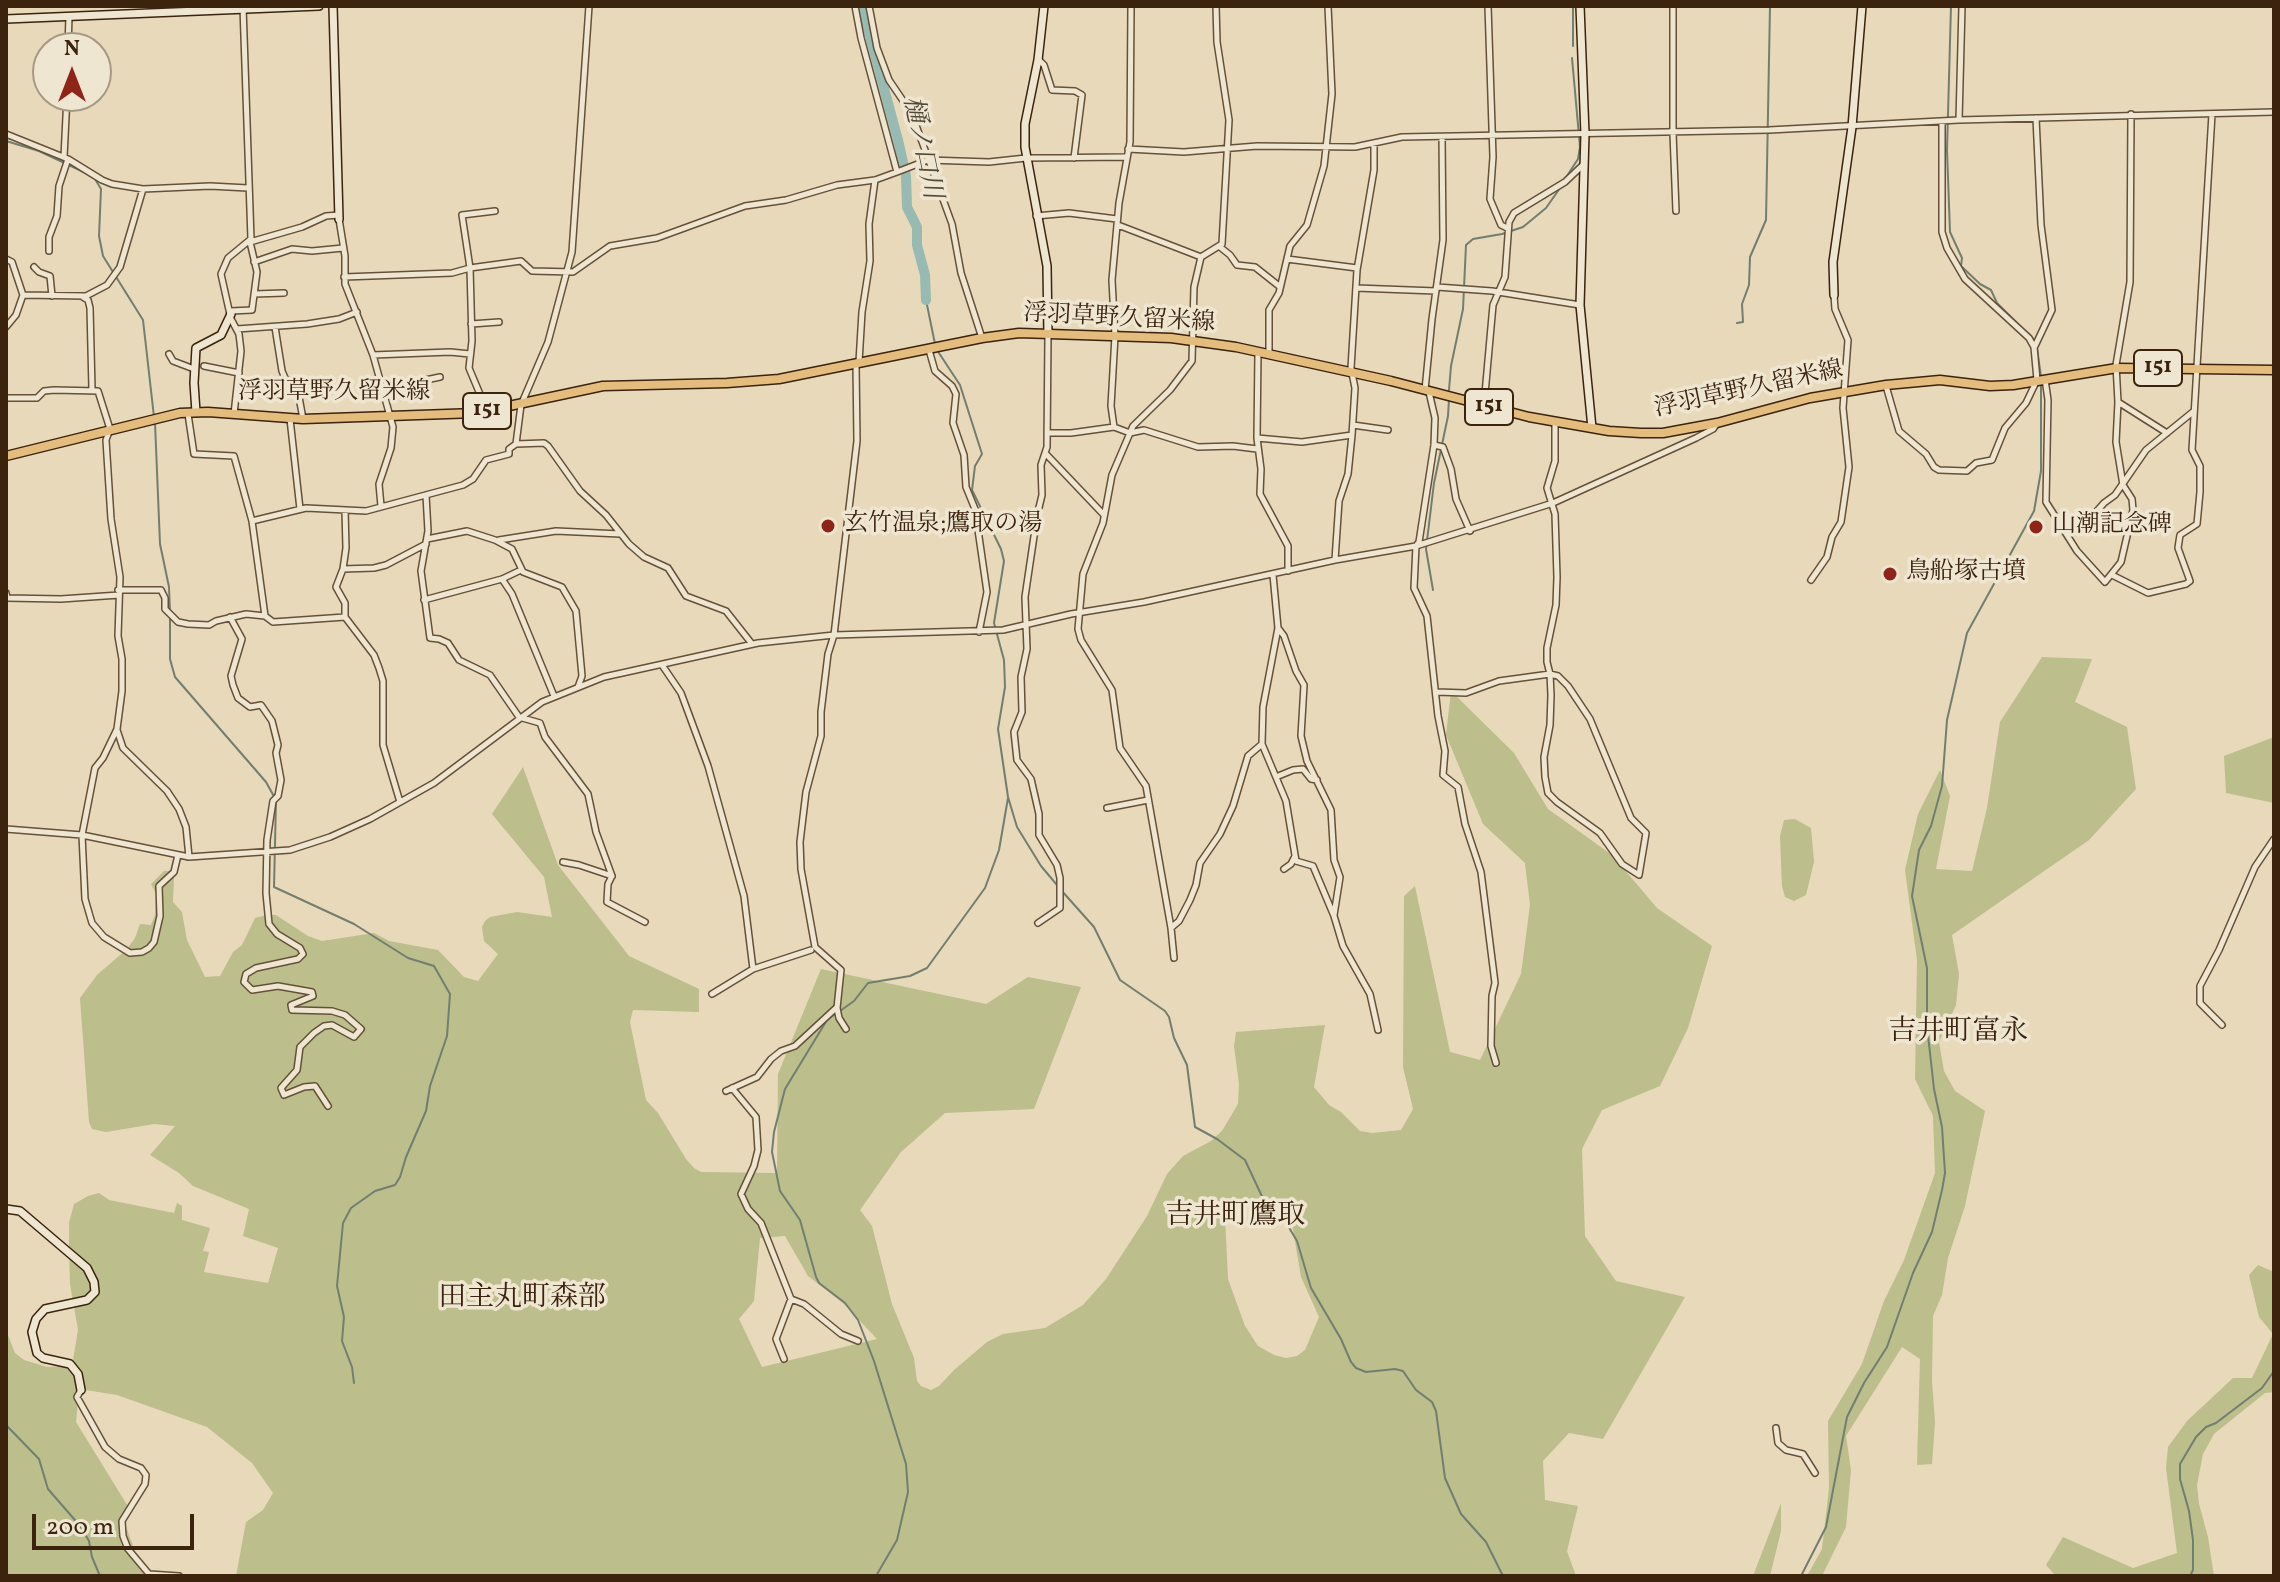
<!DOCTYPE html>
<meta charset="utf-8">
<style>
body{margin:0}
#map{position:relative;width:2280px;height:1582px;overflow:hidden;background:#e7d9ba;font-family:Vollkorn,serif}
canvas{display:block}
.frame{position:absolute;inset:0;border:8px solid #3b230e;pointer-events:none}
.north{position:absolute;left:32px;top:32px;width:80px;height:80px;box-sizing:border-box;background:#efe6d2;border:2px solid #a79884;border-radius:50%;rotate:0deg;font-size:22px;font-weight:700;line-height:32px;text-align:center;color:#3b230e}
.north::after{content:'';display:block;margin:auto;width:28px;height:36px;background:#8f2418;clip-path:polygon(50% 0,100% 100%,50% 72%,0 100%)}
.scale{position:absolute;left:32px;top:1514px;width:162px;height:36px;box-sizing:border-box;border:4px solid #3b230e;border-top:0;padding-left:10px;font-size:24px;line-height:28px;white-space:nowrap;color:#3b230e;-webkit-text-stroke:6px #efe6d2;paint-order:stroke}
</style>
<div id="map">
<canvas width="2280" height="1582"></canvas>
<div class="frame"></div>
<div class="north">N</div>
<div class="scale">200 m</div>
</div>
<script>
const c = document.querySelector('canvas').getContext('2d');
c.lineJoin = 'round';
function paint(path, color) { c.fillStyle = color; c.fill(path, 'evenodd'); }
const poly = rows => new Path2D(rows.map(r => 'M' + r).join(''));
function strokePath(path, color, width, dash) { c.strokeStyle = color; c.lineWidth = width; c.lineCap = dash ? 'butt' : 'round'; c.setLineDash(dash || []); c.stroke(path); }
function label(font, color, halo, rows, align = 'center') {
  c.font = font + ' Vollkorn,"Noto Serif JP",serif'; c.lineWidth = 7; c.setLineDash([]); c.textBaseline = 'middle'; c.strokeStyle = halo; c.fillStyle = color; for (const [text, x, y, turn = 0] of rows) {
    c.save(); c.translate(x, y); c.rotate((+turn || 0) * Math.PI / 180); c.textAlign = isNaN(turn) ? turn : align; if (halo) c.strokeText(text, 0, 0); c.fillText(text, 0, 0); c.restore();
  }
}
paint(poly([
 [2042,657,2092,659,2075,702,2127,727,2136,789,2089,840,1952,935,1959,974,1956,1005,1939,1042,1944,1071,1955,1091,1985,1111,1965,1206,1948,1258,1942,1295,1933,1316,1932,1381,1935,1422,1932,1464,1917,1465,1920,1359,1902,1347,1846,1436,1851,1470,1846,1527,1822,1576,1807,1576,1822,1549,1829,1488,1828,1421,1862,1364,1884,1301,1904,1260,1935,1173,1933,1116,1915,1079,1917,960,1905,870,1918,814,1940,770,1950,796,1936,869,1972,871,1987,808,2000,722],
 [1451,691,1514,753,1548,809,1612,855,1657,908,1712,946,1688,1028,1660,1086,1602,1110,1582,1149,1585,1236,1616,1281,1685,1297,1603,1439,1569,1433,1543,1461,1545,1500,1578,1506,1567,1551,1576,1576,236,1576,246,1522,263,1510,273,1493,252,1463,207,1427,117,1395,79,1389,76,1422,129,1508,125,1524,144,1576,6,1576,6,1330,15,1353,24,1360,47,1367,64,1366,73,1360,78,1330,70,1284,69,1244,69,1223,74,1204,88,1196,99,1193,109,1200,174,1213,177,1203,182,1206,182,1220,210,1228,203,1251,209,1252,204,1272,268,1283,278,1248,243,1236,249,1209,193,1186,179,1173,150,1155,175,1126,154,1124,106,1132,92,1129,89,1122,80,998,97,975,127,949,135,938,140,924,151,925,155,915,156,894,151,884,164,871,171,871,174,876,173,902,182,912,187,940,205,977,220,976,233,952,242,945,255,918,267,915,276,915,308,936,322,941,374,933,389,941,438,950,464,977,478,981,498,954,484,941,482,927,485,921,490,917,517,912,552,917,544,877,492,814,523,767,558,865,629,956,699,989,699,1012,633,1010,630,1022,646,1100,658,1113,686,1159,694,1168,701,1172,777,1173,778,1074,821,969,986,1004,1028,977,1081,987,1034,1109,945,1113,901,1152,860,1210,872,1226,892,1304,914,1358,917,1381,921,1386,931,1390,939,1386,954,1370,987,1342,1003,1334,1045,1328,1083,1305,1106,1279,1147,1216,1167,1174,1183,1156,1211,1141,1222,1131,1238,1104,1239,1084,1234,1046,1236,1032,1325,1025,1314,1087,1329,1105,1341,1112,1360,1131,1372,1133,1401,1130,1413,1109,1403,1067,1404,896,1415,886,1450,1052,1480,1060,1521,974,1530,905,1525,863,1483,824,1446,735],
 [1263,1200,1278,1203,1290,1212,1301,1277,1319,1317,1305,1350,1297,1356,1286,1358,1274,1355,1258,1346,1245,1326,1228,1279,1225,1217,1238,1206],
 [785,1236,808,1276,843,1303,877,1339,762,1367,739,1319,754,1301,760,1238],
 [2274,737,2274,803,2226,793,2224,756],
 [1795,819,1811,828,1814,862,1806,895,1794,901,1785,897,1782,886,1780,836,1784,820],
 [2258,1265,2274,1272,2274,1392,2265,1393,2214,1434,2203,1454,2197,1485,2199,1504,2208,1537,2214,1576,2056,1576,2046,1565,2063,1537,2133,1568,2177,1553,2166,1468,2168,1447,2187,1421,2233,1378,2252,1378,2273,1334,2259,1317,2249,1275],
 [1781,1503,1781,1531,1770,1576,1753,1576]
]), '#bcbe8c');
strokePath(poly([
 [1951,6,1947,150,1950,232,1962,258,1961,266,1980,284,1991,290,1997,303,2035,341],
 [1573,46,1573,6],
 [6,141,39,151,90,175],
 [95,179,101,189,99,236,103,256,143,320,154,417],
 [1565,179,1578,159,1580,147,1572,58],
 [926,300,935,344],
 [1737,323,1743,322,1742,304,1749,285,1750,257,1766,220,1770,6],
 [2037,348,2041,377],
 [937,350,960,385,982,454,975,466,972,490,1001,549,1004,561,994,623,1004,660,1005,687,998,729,1008,797,1017,827,1041,866,1057,885],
 [1449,390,1451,366,1463,309,1466,245,1473,239,1502,234,1523,227,1546,208,1560,188],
 [155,423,160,544,169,587,170,612],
 [1433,590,1426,549,1434,483,1448,416,1449,399],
 [170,618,170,659,175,677,266,782,276,800,274,887,354,924,408,958,434,966,450,994,447,1036,430,1086,426,1111,406,1157,400,1177,395,1185,375,1191,351,1208,343,1223,337,1286,344,1317,342,1341,352,1367,354,1383],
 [1061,890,1094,927,1120,980,1165,1011,1169,1017,1174,1038,1187,1065,1195,1127,1217,1139,1245,1160,1266,1205,1269,1210,1281,1214,1297,1241,1311,1288,1341,1339,1351,1362,1356,1368,1366,1372,1395,1369,1403,1371,1416,1390,1432,1402,1436,1411,1445,1478,1461,1514,1486,1542,1503,1576],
 [840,1011,854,1001,868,983,910,976,927,968,985,888,999,850,1008,798],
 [835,1014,827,1020,785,1089,774,1132,772,1152,780,1191,800,1220,816,1277,819,1283,845,1303,858,1320,874,1361,906,1464,908,1492,897,1540,876,1576],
 [6,1425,39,1459,48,1489,81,1527,89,1541,92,1557,100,1576],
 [1801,1576,1826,1527,1847,1417,1864,1383,1887,1347,1913,1273,1932,1232,1942,1190,1945,1173,1942,1127,1934,1089,1927,1026,1927,968,1912,896,1919,850,1931,826,1942,786,1947,720,1967,633,2034,511,2041,471,2041,383],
 [2190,1576,2193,1570,2193,1540,2189,1511,2180,1479,2180,1464,2196,1437,2206,1427,2216,1423,2262,1388,2274,1371]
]), '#727e71', 2);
strokePath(poly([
 [862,6,899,144,906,176,907,207,917,227,917,245,925,275,926,300]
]), '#97bab3', 10);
const street = poly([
 [869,6,877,48,889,80,910,111,917,128,952,224,961,273,982,338],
 [1131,6,1130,142,1119,203,1112,280,1115,336,1111,406,1114,427,1130,433,1144,430,1198,447,1233,446,1257,449],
 [1488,6,1493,157,1490,199,1501,225,1507,228],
 [1673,6,1673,133,1676,211],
 [68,48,69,16],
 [1039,60,1044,65,1052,90,1075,91,1082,95,1074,158],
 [1959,120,1962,6],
 [6,134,68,159,102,180,112,184,143,189,210,186,248,188],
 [1128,149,1184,152,1257,146,1355,147,1402,137,1769,130,1959,120,2274,112],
 [64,157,67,96],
 [897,172,928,160,989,162,1026,158,1125,157],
 [1036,216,1069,213,1117,219],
 [339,219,345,256,345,284,373,355,393,427,391,448,379,484,381,506],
 [1118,225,1201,257],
 [1220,247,1230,255,1237,265,1255,267,1279,286],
 [49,251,49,237,57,216,59,186,68,159],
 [6,259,12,262,23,295,16,315,6,327],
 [1287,259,1357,268],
 [254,262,292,249,312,251,343,248],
 [34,267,39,272,50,276,52,296],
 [344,277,452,273,470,268,521,261,532,271,573,272,610,246,657,238,745,206,786,200,837,185,875,180,897,172,861,38,855,6],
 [1437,287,1492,291,1580,305],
 [1356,288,1436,291],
 [254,294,284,293],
 [23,295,86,296,107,285,120,267,143,189],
 [83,297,88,300,90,308,92,389],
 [231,311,252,310,257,272,250,242,302,227,326,216,339,215],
 [471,324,499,322],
 [275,327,282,371,285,378,294,386,299,397,303,419],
 [237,329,307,324,339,319,357,312],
 [2035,346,2052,310,2041,225,2036,118],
 [929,350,935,371,952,386,956,394,953,423,964,455,966,487,975,509,987,592,979,632],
 [1258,352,1257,438,1261,469,1260,494,1288,546,1288,571],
 [1269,353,1269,310,1279,293,1290,246,1307,225,1324,166,1332,94,1328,6],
 [169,354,173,361,194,369],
 [373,355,450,352,470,354],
 [859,362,862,312,870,261,869,224,875,180],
 [204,366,239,373],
 [2045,379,2048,400,2046,502,2077,551,2105,582,2121,562,2133,510,2132,499,2123,485,2116,442,2118,402,2116,365,2130,282,2131,114],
 [1886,386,1899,431,1926,454,1934,467,1939,470,1967,471,1976,463,1992,460,2005,428,2026,403,2037,380,2034,347,2029,338,1965,279,1947,248,1942,232,1942,122],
 [1425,390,1432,319,1443,240,1442,137],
 [384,392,387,388,440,377],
 [1429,392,1435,418,1434,445,1419,542,1416,546,1414,588,1427,616,1438,716,1445,751,1443,775,1458,787,1465,824,1481,872,1495,983,1492,996,1491,1046,1496,1063],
 [6,398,37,398,44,391,54,390,98,391,110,429,106,440,111,519,120,577,118,636,122,659,122,691,117,729,103,758,95,768,82,835,85,899,92,923,104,937,130,953,142,952,149,948,154,942,160,916,159,886,174,872,178,855],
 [2118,402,2167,433],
 [1484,405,1493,305,1505,277,1509,222,1514,213,1565,182,1584,164],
 [487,411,469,368,472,341,470,268,462,215,495,211],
 [188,414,194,454,234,456,252,521,265,616],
 [234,414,241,351,239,334,231,319,221,274,228,258,251,239,243,7],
 [290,419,300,509],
 [1353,425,1388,430],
 [1047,433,1071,433,1114,427],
 [1257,438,1302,442,1352,435],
 [516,444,544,443,548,446,580,491,606,515,629,544,644,557,668,568,686,596,726,611,752,644],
 [1434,445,1443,447,1451,469,1456,499,1470,531],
 [1046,454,1104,515],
 [426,495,428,531,421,571,430,638,439,639,448,643,459,660,490,675,519,717,540,723,545,737,588,794,596,832,612,876],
 [345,510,346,548,343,569,336,587,345,603,345,617,374,655,379,668,383,681,383,745,400,802],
 [252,521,306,508,366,511,463,485,473,479,486,460,509,454,509,449,516,444,521,405,548,342,572,252,589,6],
 [2067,533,2090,519,2104,503,2115,495,2146,450,2194,411],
 [427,539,467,531,495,540,512,549,523,572,562,587,576,611,582,676,578,687],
 [499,540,556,531,620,534],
 [1335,560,1339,501,1348,474,1352,435,1355,388,1351,368,1357,270,1374,170,1374,143],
 [343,569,374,568,386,565,426,544],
 [1273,575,1278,628,1263,707,1262,744,1286,801,1296,861,1313,866,1334,916,1343,946,1370,994,1378,1030],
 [2112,575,2148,593,2186,584,2190,581,2178,548,2180,535,2197,524,2200,492,2200,466,2192,450,2212,114],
 [502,579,512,594,554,696],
 [1811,580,1827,557,1832,537,1841,522,1849,467,1843,408,1848,340,1835,309,1834,295],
 [118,590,161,590,165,598,165,609,178,622,188,624,209,625,216,621,246,614,265,616,273,622,345,617],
 [6,593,7,598,61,599,119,595],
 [424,600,502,579,521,570],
 [230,617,242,639,231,676,233,685,238,698,250,707,261,705,272,721,278,745,276,753,281,780,278,796,273,801,267,840,266,893,269,924,277,934,300,948,303,954,298,959,256,968,246,974,244,982,252,990,278,986,312,992,313,996,291,1005,292,1010,332,1011,345,1015,361,1029,354,1037,332,1025,324,1026,314,1033,300,1047,297,1070,281,1088,284,1095,304,1087,315,1086,328,1106],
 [1278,628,1284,636,1296,671,1304,685,1301,736,1307,761,1331,810,1334,860,1340,877,1334,915],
 [662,665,681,693,708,766,744,896,753,969],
 [1437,692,1466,693,1499,681,1550,674,1558,676,1568,686,1590,719,1631,818,1646,833,1639,875,1622,864,1600,833,1557,802,1548,793,1545,777,1544,757,1550,725,1551,695,1550,674,1547,662,1547,648,1556,605,1557,577,1555,514,1547,488,1555,461,1555,422],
 [117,730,123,748,167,791,179,809,186,827,189,857],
 [1276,777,1293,770,1303,769,1311,779,1317,780],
 [1107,808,1148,800],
 [6,829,82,835,189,857,290,850,330,837,370,819,434,783,542,702,604,677,758,643,834,635,1003,630,1071,614,1144,602,1335,560,1416,546,1553,503,1696,438,1713,429,1716,425],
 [563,862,579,865,612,876,608,884,607,902,645,922],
 [1284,869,1291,864,1295,856],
 [1038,923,1060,908,1060,878,1057,865,1039,835,1039,814,1031,779,1017,760,1014,732,1022,712,1021,677,1027,649,1025,597,1037,516,1042,495,1041,465,1047,447,1048,335],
 [1172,927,1179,921,1190,900,1196,885,1200,863,1220,834,1233,806,1248,756,1262,744],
 [1174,958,1171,928,1146,786,1120,748,1112,690,1081,640,1078,629,1083,574,1103,523,1112,475,1133,426,1170,390,1192,361,1194,287,1201,257,1222,244,1229,120,1217,42,1216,6],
 [712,994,753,969,811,950],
 [2222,1025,2200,1003,2200,986,2219,950,2255,867,2274,839],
 [846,1029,839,1018,837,1008,841,970,815,947,801,869,800,842,806,792,821,736,821,712,828,654,834,635,857,441,856,364],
 [732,1088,756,1117,758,1150,754,1166,741,1194,748,1209,761,1223,791,1299,804,1304,841,1334,858,1341],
 [726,1091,757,1077,771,1059,781,1051,795,1046,836,1008],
 [784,1359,776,1339,791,1299],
 [81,1390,77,1397,105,1447,119,1459,141,1468,146,1475,145,1484,122,1521,123,1536,128,1549,149,1574,179,1576],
 [1776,1428,1778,1443,1786,1450,1803,1454,1815,1473]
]);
const secondary = poly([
 [333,6,339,219],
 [1044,6,1038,60,1025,124,1025,147,1047,266,1048,335],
 [1580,6,1585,134,1580,305,1592,428],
 [6,19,319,6],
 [1834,295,1833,262,1852,127,1862,6],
 [196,412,194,383,196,348,221,335,231,314],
 [6,1209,20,1211,87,1268,94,1282,95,1292,87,1300,45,1309,36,1319,32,1332,37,1353,43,1358,70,1364,78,1374,81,1390]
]);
const primary = poly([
 [6,456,180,413,208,412,303,419,476,413,603,386,727,383,779,379,982,338,1019,333,1171,338,1236,347,1391,381,1529,417,1609,431,1641,433,1663,433,1717,423,1810,398,1886,385,1940,380,1990,386,2013,385,2117,368,2274,370]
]);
strokePath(street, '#665039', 8);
strokePath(secondary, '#3b230e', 10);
strokePath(primary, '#3b230e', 11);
strokePath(street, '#efe6d2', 5);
strokePath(secondary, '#efe6d2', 7);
strokePath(primary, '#e4bc7d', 8);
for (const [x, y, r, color] of [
 [828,526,8,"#8f2418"],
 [2036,527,8,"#8f2418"],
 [1890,574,8,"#8f2418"]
]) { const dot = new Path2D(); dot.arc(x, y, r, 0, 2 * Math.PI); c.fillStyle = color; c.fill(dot); strokePath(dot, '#efe6d2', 3); }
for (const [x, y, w] of [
 [2158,368,48],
 [1489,407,48],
 [487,411,48]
]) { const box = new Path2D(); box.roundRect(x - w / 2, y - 18, w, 36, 6); c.fillStyle = '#efe6d2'; c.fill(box); strokePath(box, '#3b230e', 2); }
label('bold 22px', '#3b230e', null, [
 ["151",2158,368],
 ["151",1489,407],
 ["151",487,411]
]);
label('24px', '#3b230e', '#efe6d2', [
 ["浮羽草野久留米線",1119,320,3],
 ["浮羽草野久留米線",1749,391,-12],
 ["浮羽草野久留米線",334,394]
]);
label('24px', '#3b230e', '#efe6d2', [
 ["玄竹温泉;鷹取の湯",844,526],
 ["山潮記念碑",2052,527],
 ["鳥船塚古墳",1906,574]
], 'left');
label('italic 26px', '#524937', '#efe6d2', [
 ["樋ノ口川",920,148,78]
]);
label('28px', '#3b230e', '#efe6d2', [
 ["吉井町富永",1958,1034],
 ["吉井町鷹取",1235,1218],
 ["田主丸町森部",522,1300]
]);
</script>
